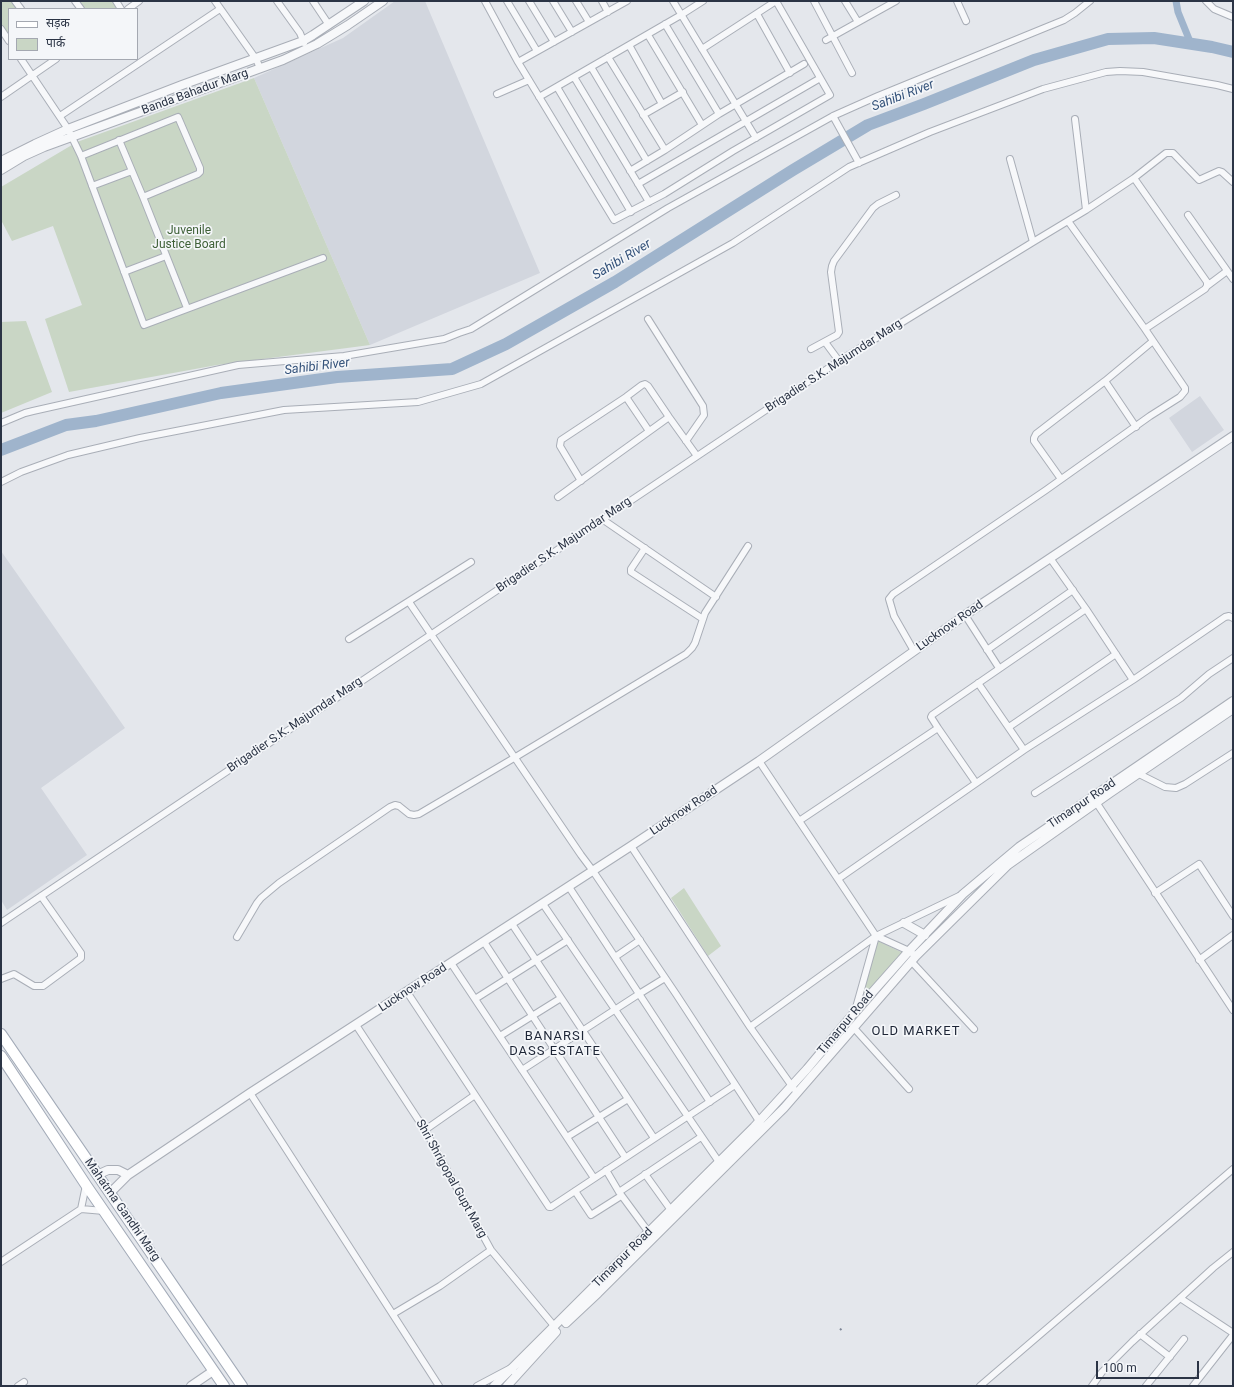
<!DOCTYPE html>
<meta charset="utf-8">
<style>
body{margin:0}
#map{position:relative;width:1234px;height:1387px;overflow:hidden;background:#e4e7ec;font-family:Roboto,"Noto Sans Devanagari",sans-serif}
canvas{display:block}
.frame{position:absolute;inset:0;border:2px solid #2b3445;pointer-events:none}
.legend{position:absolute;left:8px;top:8px;width:130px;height:52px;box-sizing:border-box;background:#f4f6f9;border:1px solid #a4a8b1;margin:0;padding:5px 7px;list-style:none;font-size:12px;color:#2b3445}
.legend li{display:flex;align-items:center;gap:8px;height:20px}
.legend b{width:20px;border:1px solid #a4a8b1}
.scale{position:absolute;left:1096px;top:1361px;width:103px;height:18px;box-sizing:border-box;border:2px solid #2b3445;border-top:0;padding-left:5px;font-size:12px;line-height:14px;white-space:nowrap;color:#2b3445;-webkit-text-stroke:3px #f4f6f9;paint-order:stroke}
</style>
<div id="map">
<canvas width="1234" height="1387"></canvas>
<div class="frame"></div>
<ul class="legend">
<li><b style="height:5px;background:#fff"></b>सड़क</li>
<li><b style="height:11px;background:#c9d6c5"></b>पार्क</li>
</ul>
<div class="scale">100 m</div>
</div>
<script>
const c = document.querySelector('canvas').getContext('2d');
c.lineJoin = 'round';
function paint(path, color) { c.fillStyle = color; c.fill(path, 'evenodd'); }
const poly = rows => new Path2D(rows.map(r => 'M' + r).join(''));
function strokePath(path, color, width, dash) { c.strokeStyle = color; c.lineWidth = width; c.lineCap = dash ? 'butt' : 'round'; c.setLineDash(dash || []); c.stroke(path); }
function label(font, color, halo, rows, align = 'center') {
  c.font = font + ' Roboto,sans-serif'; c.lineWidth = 3.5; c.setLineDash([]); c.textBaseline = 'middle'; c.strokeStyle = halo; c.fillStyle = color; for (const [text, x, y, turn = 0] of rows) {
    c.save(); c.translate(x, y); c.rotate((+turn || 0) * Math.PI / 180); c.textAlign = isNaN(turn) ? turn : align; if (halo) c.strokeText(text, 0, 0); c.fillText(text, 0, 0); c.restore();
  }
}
paint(poly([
 [395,1,425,1,540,273,370,345,254,78,343,38],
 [1200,396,1224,430,1192,452,1169,418],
 [1,551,125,728,41,788,87,855,7,910,1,900]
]), '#d2d6de');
paint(poly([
 [1,1,17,1,23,9,9,9,9,35,1,25],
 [79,1,116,1,121,9,85,9],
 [254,78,370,345,217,365,69,392,45,319,82,305,53,226,12,241,1,220,1,187,77,142],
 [26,321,52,392,1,413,1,322],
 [684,888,721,946,708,956,671,898],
 [878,941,903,953,866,994,863,992]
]), '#c9d6c5');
strokePath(poly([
 [1176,1,1178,12,1191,44]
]), '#9fb4cc', 7);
strokePath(poly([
 [1,450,66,425,96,421,221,393,337,377,452,369,506,344,615,282,793,170,868,125,924,104,1034,60,1108,39,1154,38,1212,47,1233,52]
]), '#9fb4cc', 12);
const minor = poly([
 [15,1,21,9],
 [75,1,81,9],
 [116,1,121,9],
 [215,1,256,59,260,68],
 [277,1,300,33,304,43],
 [313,1,329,25],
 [485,1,518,62,614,220,664,194,733,151,830,95,776,1],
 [507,1,537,51],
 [529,1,554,42],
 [553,1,572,32],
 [576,1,589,22],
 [602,1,608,12],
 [673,1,756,138],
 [814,1,852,73],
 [845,1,858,22],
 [957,1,966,21],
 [1206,1,1214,9,1233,17],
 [128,9,139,1],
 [757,14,790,73],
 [665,24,719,114],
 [1,29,9,41],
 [648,35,702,125],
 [826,40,896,1],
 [629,45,662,104],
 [702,49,776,1],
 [608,57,665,150],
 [21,59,68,129,81,156,144,325,323,258],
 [518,62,627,1],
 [591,67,647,161],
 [574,77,649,202],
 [557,87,631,212],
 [497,94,529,80],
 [1,97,56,59],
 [539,97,681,15,703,1],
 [643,115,683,92],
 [60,116,220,9],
 [833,116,859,163],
 [1075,119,1086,210],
 [119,140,143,197,187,308],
 [81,156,178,117,200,168,200,172,198,174,143,197],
 [1010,159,1033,242],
 [630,171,665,150,719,114,804,64],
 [1134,178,1207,282,1207,286,1205,289,1145,329],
 [638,184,817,80],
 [92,186,132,171],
 [1188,215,1233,279],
 [124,272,166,256],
 [1207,286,1227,271],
 [648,319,703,406,704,415,686,441],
 [825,342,839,361],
 [811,349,837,335,839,332,831,272,832,266,834,261,873,208,878,204,896,195],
 [1105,381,1136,427],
 [626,397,649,431],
 [1,423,25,413,33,411,238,365,344,356,444,339,459,333,471,329,668,208,833,116,878,96,1064,20,1075,13,1090,1],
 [1061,479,1034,441,1034,438,1036,434,1105,381,1153,341],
 [581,481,560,446,561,440,626,397,642,385,645,384,648,386,669,417,697,456],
 [1,482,21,472,68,455,140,438,284,410,418,402,481,384,733,243,849,167,930,132,1043,89,1106,72,1120,71,1143,72,1217,85,1233,89],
 [558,497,669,417],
 [602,519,716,597],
 [645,548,631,569,631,572,703,619],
 [1050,558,1086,609,1133,680],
 [409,602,581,855,593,871,676,994,761,1124],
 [965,615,999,668],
 [349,639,471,562],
 [987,650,1073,590],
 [914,651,894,616,889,599,893,594,1046,490,1150,416,1180,397,1185,391,1185,388,1145,329,1068,221],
 [978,683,1024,750],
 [1009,727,1116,654],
 [759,761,876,936,855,1011],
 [1137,772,1139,774,1165,787,1176,788,1185,784,1233,753],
 [976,783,938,728,931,717,932,715,1086,609],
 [1035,793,1181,698,1209,674,1233,658],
 [1094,799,1233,1010],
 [799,821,938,728],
 [631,846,750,1027,794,1089],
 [838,879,1024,750,1133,680,1225,617,1229,616,1233,618],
 [569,887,710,1102],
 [1155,893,1199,864,1233,916],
 [543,904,721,1165],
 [1,923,839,361,1033,242,1086,210,1134,178,1166,153,1173,153,1199,180,1219,171,1222,172,1233,182],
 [512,924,654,1138],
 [876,936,909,951,916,956],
 [237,937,257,903,261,898,279,883,390,807,395,805,399,806,409,814,414,815,419,814,514,758,686,654,692,648,695,643,705,613,748,546],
 [484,942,625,1157],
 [615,957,640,940],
 [1199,960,1233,935],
 [911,961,974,1029],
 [451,963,594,1178],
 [1,979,14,974,34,986,43,986,81,958,81,953,41,896],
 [407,992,549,1207,551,1207,735,1085],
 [475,999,568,940],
 [356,1025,425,1130,491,1250,555,1327],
 [750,1027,876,936,959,896],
 [853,1027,909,1089],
 [500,1036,561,998],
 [522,1070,639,994,665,978],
 [250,1093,439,1386],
 [425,1130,475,1095],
 [567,1137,628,1099],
 [606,1170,619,1192,650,1234],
 [645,1174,673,1213],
 [86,1185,81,1209,104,1211],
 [575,1191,591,1215,621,1196],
 [619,1192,701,1137],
 [1,1262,81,1209],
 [1180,1298,1233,1333],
 [393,1314,440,1286,491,1250],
 [1140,1334,1170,1357],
 [18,1386,24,1382],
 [477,1386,511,1368,517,1375],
 [980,1386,1233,1169],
 [1092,1386,1102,1372,1132,1342,1213,1268,1233,1252],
 [1146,1386,1184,1339],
 [1193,1386,1233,1335]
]);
const tertiary = poly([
 [1,161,35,144,68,129,182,85,303,41,313,35,364,1],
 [1,170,24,156,44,147,283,60,317,44,348,25,383,1],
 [904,923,925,935],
 [97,1175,108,1170,118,1170,128,1175],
 [110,1193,128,1175,250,1093,631,846,759,761,965,615,1233,436],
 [566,1323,598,1293,784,1108,916,956,1008,865,1110,793,1233,709],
 [191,1386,213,1371],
 [494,1386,754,1127,807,1069,854,1013,909,951,963,894,1019,847,1233,701],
 [507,1386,556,1332]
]);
const primary = poly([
 [1,1034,242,1386],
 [1,1056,86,1185,224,1386]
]);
strokePath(minor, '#a9aeb7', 8);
strokePath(tertiary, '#a9aeb7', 10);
strokePath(primary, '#a3abb8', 12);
strokePath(minor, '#f7f8fa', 6);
strokePath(tertiary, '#f7f8fa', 8);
strokePath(primary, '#fff', 10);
strokePath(poly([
 [840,1330,843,1327]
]), '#7d8696', 2, [2, 4]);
label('12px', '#2b3445', '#f4f6f9', [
 ["Banda Bahadur Marg",195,92,-20],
 ["Brigadier S.K. Majumdar Marg",834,366,-33],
 ["Brigadier S.K. Majumdar Marg",564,545,-34],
 ["Lucknow Road",950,626,-35],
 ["Brigadier S.K. Majumdar Marg",295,725,-34],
 ["Timarpur Road",1082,804,-34],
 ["Lucknow Road",684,811,-34],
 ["Lucknow Road",413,988,-33],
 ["Timarpur Road",846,1023,-50],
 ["Shri Shrigopal Gupt Marg",451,1179,61],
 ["Mahatma Gandhi Marg",122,1210,55],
 ["Timarpur Road",623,1258,-45]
]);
label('12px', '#3f6138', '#f4f6f9', [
 ["Juvenile",189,231],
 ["Justice Board",189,245]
]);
label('italic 13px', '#34527a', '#f4f6f9', [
 ["Sahibi River",903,96,-21],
 ["Sahibi River",622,260,-31],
 ["Sahibi River",317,367,-7]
]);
c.letterSpacing = '1px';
label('13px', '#1d2536', '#f4f6f9', [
 ["OLD MARKET",916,1032],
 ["BANARSI",555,1037],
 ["DASS ESTATE",555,1052]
]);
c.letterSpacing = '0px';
</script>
